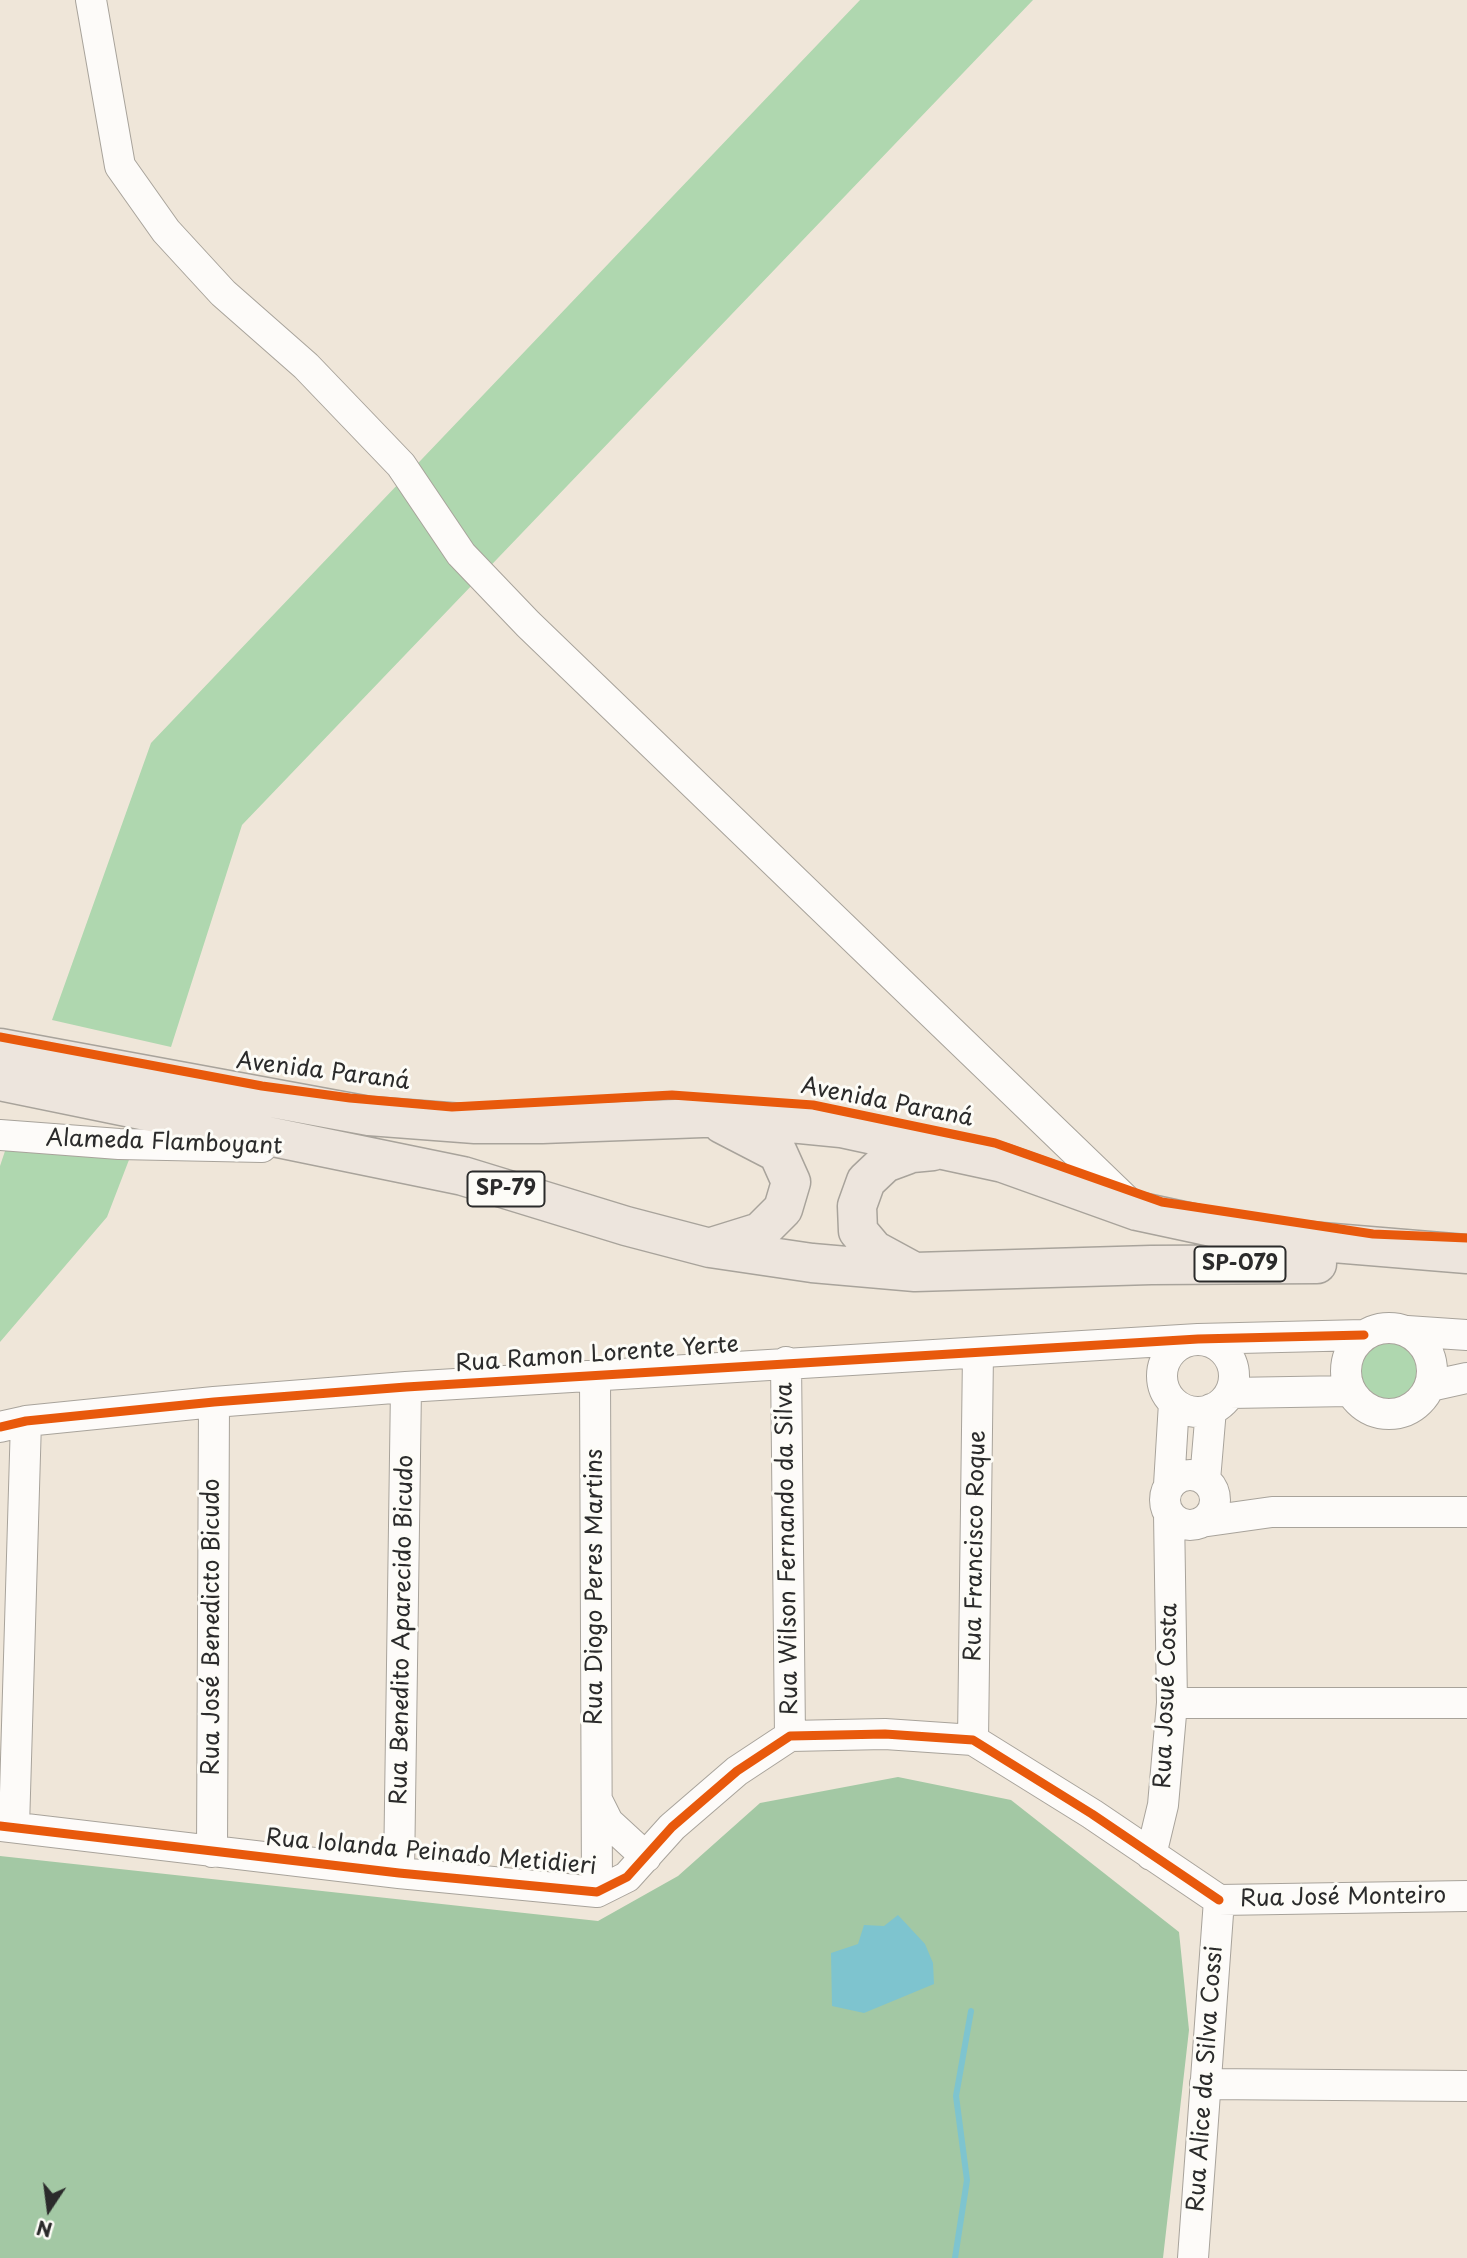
<!DOCTYPE html>
<meta charset="utf-8">
<style>
body{margin:0}
#map{position:relative;width:1467px;height:2258px;overflow:hidden;background:#efe6d9;font-family:"Playpen Sans",sans-serif}
canvas{display:block}
.north{position:absolute;left:14px;top:2174px;width:70px;height:70px;-webkit-text-stroke:5px #fdfcf7;paint-order:stroke;rotate:193deg;font-size:19px;font-weight:700;line-height:28px;text-align:center;color:#2b2b2b}
.north::after{content:'';display:block;margin:auto;width:24px;height:32px;background:#2b2b2b;clip-path:polygon(50% 0,100% 100%,50% 72%,0 100%)}
</style>
<div id="map">
<canvas width="1467" height="2258"></canvas>
<div class="north">N</div>
</div>
<script>
const c = document.querySelector('canvas').getContext('2d');
c.lineJoin = 'round';
function paint(path, color) { c.fillStyle = color; c.fill(path, 'evenodd'); }
const poly = rows => new Path2D(rows.map(r => 'M' + r).join(''));
function strokePath(path, color, width, dash) { c.strokeStyle = color; c.lineWidth = width; c.lineCap = dash ? 'butt' : 'round'; c.setLineDash(dash || []); c.stroke(path); }
function label(font, color, halo, rows, align = 'center') {
  c.font = font + ' "Playpen Sans",sans-serif'; c.lineWidth = 6; c.setLineDash([]); c.textBaseline = 'middle'; c.strokeStyle = halo; c.fillStyle = color; for (const [text, x, y, turn = 0] of rows) {
    c.save(); c.translate(x, y); c.rotate((+turn || 0) * Math.PI / 180); c.textAlign = isNaN(turn) ? turn : align; if (halo) c.strokeText(text, 0, 0); c.fillText(text, 0, 0); c.restore();
  }
}
paint(poly([
 [860,0,1033,0,242,825,171,1047,52,1020,151,743],
 [6,1148,132,1152,107,1217,0,1342,0,1166],
 '1360 1370a29 29 0 1 1 58 0a29 29 0 1 1-58 0Z'
]), '#afd7af');
paint(poly([
 [898,1777,1011,1800,1179,1932,1189,2030,1163,2258,0,2258,0,1856,598,1921,678,1876,760,1803]
]), '#a3c8a4');
paint(poly([
 [898,1915,925,1944,933,1963,934,1984,864,2013,832,2006,831,1953,858,1944,864,1925,884,1926]
]), '#7ec4cf');
strokePath(poly([
 [955,2258,967,2180,956,2096,971,2011]
]), '#7ec4cf', 6);
const minor = poly([
 [91,0,120,166,166,231,223,293,306,366,401,465,461,554,528,624,1132,1206],
 [0,1135,119,1144,262,1147],
 '1346 1371a43 43 0 1 1 86 0a43 43 0 1 1-86 0Z',
 [1407,1331,1467,1335],
 '1162 1376a36 36 0 1 1 72 0a36 36 0 1 1-72 0Z',
 [786,1362,790,1736],
 [595,1375,597,1892],
 [1430,1386,1467,1378],
 [1230,1393,1350,1391],
 [0,1427,26,1421,214,1402,406,1387,1198,1339,1364,1335],
 '1165 1500a25 25 0 1 1 50 0a25 25 0 1 1-50 0Z',
 [1205,1480,1211,1409],
 [1169,1485,1174,1403],
 [1201,1522,1272,1512,1467,1512],
 [1172,1703,1467,1703],
 [973,1740,978,1353],
 [597,1800,608,1822,646,1857],
 [0,1826,399,1873,597,1892,627,1877,672,1827,737,1771,790,1736,885,1734,973,1740,1092,1814,1219,1900],
 [14,1827,26,1421],
 [212,1852,214,1402],
 [1151,1855,1163,1805,1172,1703,1169,1514],
 [399,1873,406,1387],
 [1219,1900,1467,1896],
 [1205,2084,1467,2086],
 [1193,2258,1219,1900]
]);
const major = poly([
 [0,1048,369,1116,475,1124,542,1124,729,1117,841,1128,1003,1163,1137,1211,1221,1229,1285,1239,1467,1254],
 [0,1081,463,1176,626,1226,710,1248,812,1263,915,1272,1151,1265,1317,1264],
 [715,1246,760,1232,783,1209,791,1182,778,1153,722,1124],
 [909,1269,874,1250,858,1231,857,1206,866,1181,885,1163,912,1153,933,1151]
]);
strokePath(minor, '#a8a39b', 32);
strokePath(major, '#a8a39b', 41);
strokePath(minor, '#fdfbf9', 30);
strokePath(major, '#ede5dd', 38);
strokePath(poly([
 [0,1037,262,1086,350,1098,452,1107,672,1095,813,1105,995,1143,1162,1202,1373,1234,1467,1238],
 [0,1427,26,1421,214,1402,406,1387,1198,1339,1364,1335],
 [0,1826,399,1873,597,1892,627,1877,672,1827,737,1771,790,1736,885,1734,973,1740,1092,1814,1219,1900]
]), '#e8590c', 9);
for (const [x, y, w] of [
 [506,1189,77],
 [1240,1264,91]
]) { const box = new Path2D(); box.roundRect(x - w / 2, y - 17.5, w, 35, 5); c.fillStyle = '#fdfcf7'; c.fill(box); strokePath(box, '#2b2b2b', 2); }
label('bold 21px', '#2b2b2b', null, [
 ["SP-79",506,1189],
 ["SP-079",1240,1264]
]);
label('23px', '#2b2b2b', '#fdfcf7', [
 ["Avenida Paraná",323,1072,7],
 ["Avenida Paraná",887,1103,11],
 ["Alameda Flamboyant",164,1143,2],
 ["Rua Ramon Lorente Yerte",597,1355,-4],
 ["Rua Francisco Roque",976,1546,-89],
 ["Rua Wilson Fernando da Silva",788,1549,-91],
 ["Rua Diogo Peres Martins",596,1587,-90],
 ["Rua José Benedicto Bicudo",213,1627,-90],
 ["Rua Benedito Aparecido Bicudo",403,1630,-89],
 ["Rua Josué Costa",1167,1696,-88],
 ["Rua Iolanda Peinado Metidieri",431,1853,5],
 ["Rua José Monteiro",1343,1898,-1],
 ["Rua Alice da Silva Cossi",1206,2079,-86]
]);
</script>
